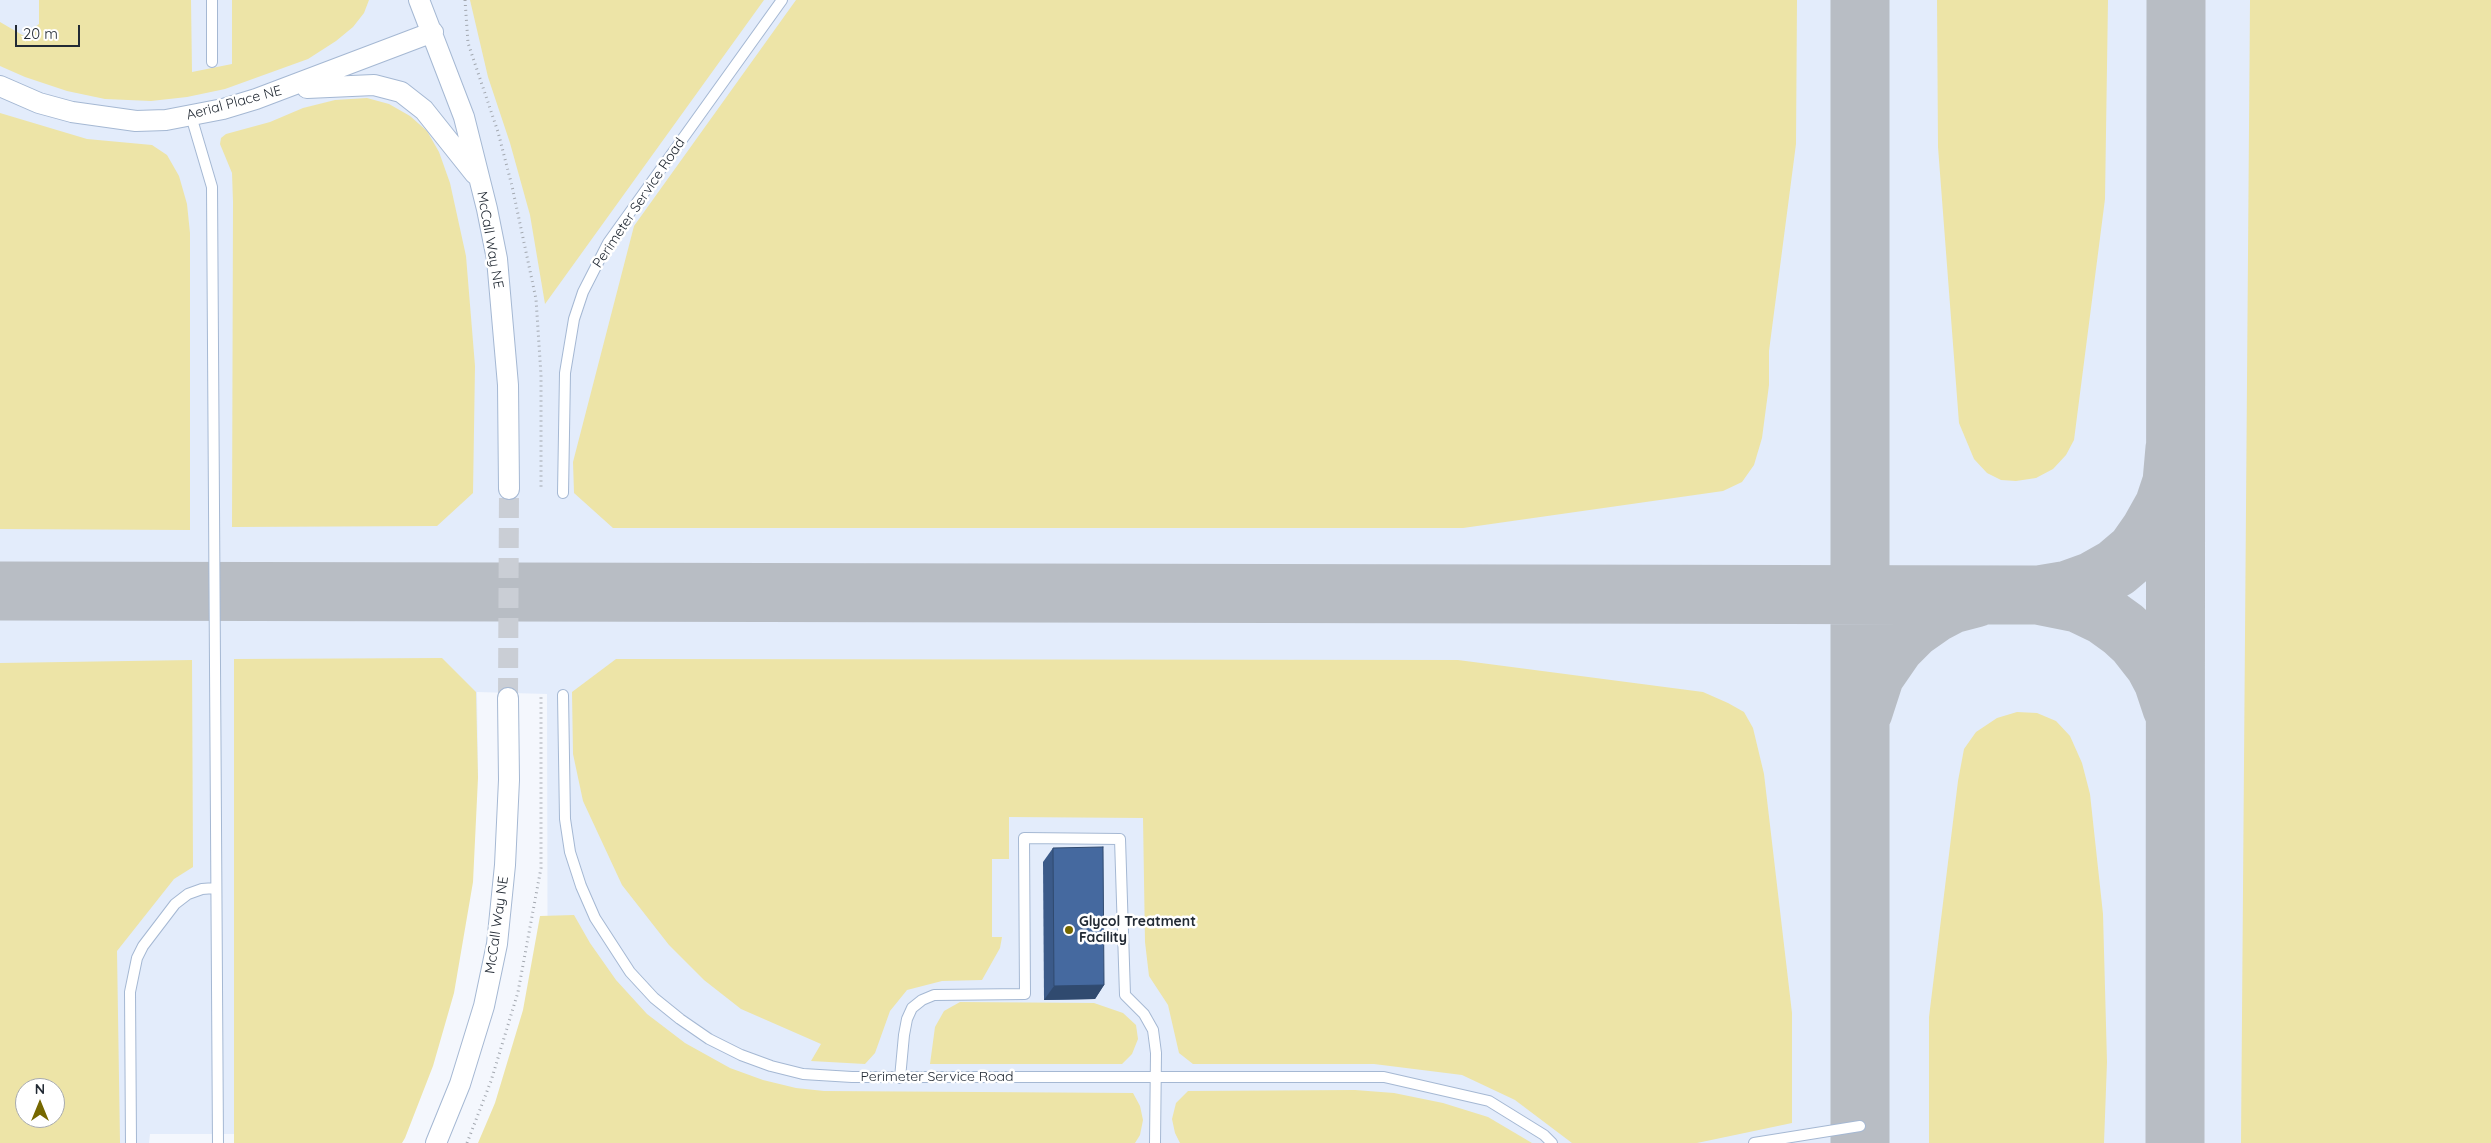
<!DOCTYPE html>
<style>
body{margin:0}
#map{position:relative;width:2491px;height:1143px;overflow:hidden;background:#f4f7fd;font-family:Quicksand,sans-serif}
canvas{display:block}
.north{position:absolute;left:15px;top:1078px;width:50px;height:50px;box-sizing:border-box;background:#fff;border:1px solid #a7aaae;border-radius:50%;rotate:0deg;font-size:14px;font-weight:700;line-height:20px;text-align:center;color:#222a34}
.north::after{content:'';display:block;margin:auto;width:18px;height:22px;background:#766800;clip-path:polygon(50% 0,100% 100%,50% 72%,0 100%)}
.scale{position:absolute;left:15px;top:25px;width:65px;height:22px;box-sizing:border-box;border:2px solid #222a34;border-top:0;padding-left:6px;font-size:15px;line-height:18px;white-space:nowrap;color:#222a34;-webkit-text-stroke:4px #fff;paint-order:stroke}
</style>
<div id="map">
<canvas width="2491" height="1143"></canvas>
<div class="north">N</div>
<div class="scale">20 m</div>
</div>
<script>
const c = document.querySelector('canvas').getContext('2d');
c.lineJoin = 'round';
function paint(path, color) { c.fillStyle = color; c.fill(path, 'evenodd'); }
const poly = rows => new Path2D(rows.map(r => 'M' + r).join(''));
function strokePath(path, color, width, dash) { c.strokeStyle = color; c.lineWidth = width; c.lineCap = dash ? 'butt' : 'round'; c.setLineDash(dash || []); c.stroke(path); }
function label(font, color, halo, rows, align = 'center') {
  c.font = font + ' Quicksand,sans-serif'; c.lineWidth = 5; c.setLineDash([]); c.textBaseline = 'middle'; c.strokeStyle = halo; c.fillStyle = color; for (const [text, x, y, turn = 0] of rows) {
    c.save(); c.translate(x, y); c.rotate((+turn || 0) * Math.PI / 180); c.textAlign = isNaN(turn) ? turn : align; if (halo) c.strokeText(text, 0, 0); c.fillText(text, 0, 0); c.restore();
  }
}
paint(poly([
 [0,0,2491,0,2491,1143,548,1143,547,694,477,692,478,776,358,1134,150,1134,149,1143,0,1143],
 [25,1088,55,1088,55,1118,25,1118]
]), '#e3ecfb');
paint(poly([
 [39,0,191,0,192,72,232,64,232,0,369,0,364,13,353,27,336,41,308,59,225,89,187,97,151,101,105,99,67,91,25,77,0,66,0,22,24,36,39,24],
 [470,0,764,0,545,304,530,215,510,143,488,77],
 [796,0,1797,0,1796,144,1769,351,1769,385,1762,438,1754,465,1742,482,1723,491,1463,528,613,528,574,493,573,462,634,226],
 [1937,0,2108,0,2105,199,2074,440,2066,455,2053,469,2036,478,2016,481,2001,480,1987,473,1974,459,1959,423,1938,147],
 [2250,0,2491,0,2491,1143,2241,1143],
 [367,98,389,104,410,116,427,131,439,152,450,183,466,256,475,366,473,493,437,526,232,527,233,202,232,173,220,144,221,138,226,134,270,122,303,108,335,100],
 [0,113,87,139,152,145,167,155,179,176,187,204,190,233,190,530,0,529],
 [442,658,476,692,478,778,473,882,454,993,433,1066,405,1138,402,1143,234,1143,234,659],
 [616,659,1458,660,1703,692,1728,703,1744,712,1753,728,1764,774,1792,1013,1792,1123,1697,1143,1572,1143,1515,1100,1462,1075,1374,1064,1193,1064,1179,1053,1168,1005,1149,976,1145,942,1143,818,1009,817,1009,859,992,859,992,937,1002,937,1000,948,982,980,942,981,907,990,890,1011,875,1053,865,1064,811,1061,821,1044,741,1009,704,980,669,945,622,885,583,801,573,754,572,692],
 [192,660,193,867,174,879,117,951,120,1143,0,1143,0,663],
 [25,1088,55,1088,55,1118,25,1118],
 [2017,712,2037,713,2056,721,2070,736,2082,763,2090,794,2103,914,2107,1062,2104,1143,1929,1143,1929,1017,1958,781,1964,749,1976,732,1997,718],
 [574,915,590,943,616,980,647,1014,685,1043,730,1068,763,1080,796,1088,824,1091,1133,1093,1140,1106,1143,1120,1140,1135,1135,1143,478,1143,495,1103,523,1010,540,916],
 [960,1002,1094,1003,1123,1013,1136,1025,1138,1039,1132,1054,1122,1064,930,1064,935,1027,944,1011],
 [1355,1090,1394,1093,1443,1103,1488,1117,1532,1143,1180,1143,1175,1133,1172,1119,1176,1103,1188,1091]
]), '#ede4a7');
strokePath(poly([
 [0,591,2038,595,2068,590,2093,581,2116,568,2136,551,2150,531,2164,506,2172,482,2175,448],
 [2038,595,2078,603,2105,616,2123,629,2136,641,2154,664,2163,681,2172,708],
 [1863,712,1875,675,1895,646,1913,628,1933,614,1952,604,1975,598],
 [1860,1143,1860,0],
 [2175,1143,2176,0]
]), '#b8bdc4', 59);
strokePath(poly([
 [508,698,509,489]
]), '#caced5', 20, [20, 10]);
const lane = poly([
 [212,0,212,62],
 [191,116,212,187,218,1143],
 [563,493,565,373,574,319,583,292,608,243,782,0],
 [563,695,565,819,570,852,581,886,595,918,630,972,654,998,680,1019,709,1039,741,1055,771,1066,803,1074,852,1077,1384,1077,1489,1101,1544,1135,1552,1143],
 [900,1078,904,1035,907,1019,912,1008,922,1000,934,995,1025,994,1024,838,1120,839,1125,995,1144,1014,1153,1030,1156,1053,1155,1143],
 [131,1143,130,992,137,958,143,946,175,904,188,894,202,889,215,888],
 [1754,1143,1860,1126]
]);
const street = poly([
 [419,0,464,117,487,209,497,259,508,385,509,489],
 [0,86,39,103,72,112,136,121,166,120,223,109,256,99,433,32],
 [307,88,374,85,401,92,424,110,475,174],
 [436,1143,460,1084,484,1006,497,944,505,865,509,780,508,698]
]);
strokePath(lane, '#a5b8d3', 12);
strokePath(street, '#a5b8d3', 22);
strokePath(poly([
 [465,0,468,43,498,132,512,186,536,299,541,375,541,488],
 [467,1143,491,1081,518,992,541,868,541,696]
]), '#a3a8b0', 3, [1, 4]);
strokePath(lane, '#fff', 10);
strokePath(street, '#fff', 20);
paint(poly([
 [1053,848,1104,985,1095,999,1044,1000,1043,862]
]), '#3b5a89');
paint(poly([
 [1104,985,1095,999,1044,1000,1054,986]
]), '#304a6f');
const building = poly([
 [1103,847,1104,985,1054,986,1053,848,1103,847]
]);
paint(building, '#45699f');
strokePath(building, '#304a6f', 1);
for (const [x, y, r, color] of [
 [1069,930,5,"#766800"]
]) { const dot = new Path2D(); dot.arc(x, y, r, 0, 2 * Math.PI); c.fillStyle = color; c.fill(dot); strokePath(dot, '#fff', 2); }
label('14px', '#222a34', '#fff', [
 ["Aerial Place NE",234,103,-15],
 ["Perimeter Service Road",639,203,-56],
 ["McCall Way NE",490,240,80],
 ["McCall Way NE",497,925,-82],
 ["Perimeter Service Road",937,1077]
]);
label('bold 14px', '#222a34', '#fff', [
 ["Glycol Treatment",1079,922],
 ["Facility",1079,938]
], 'left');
</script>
